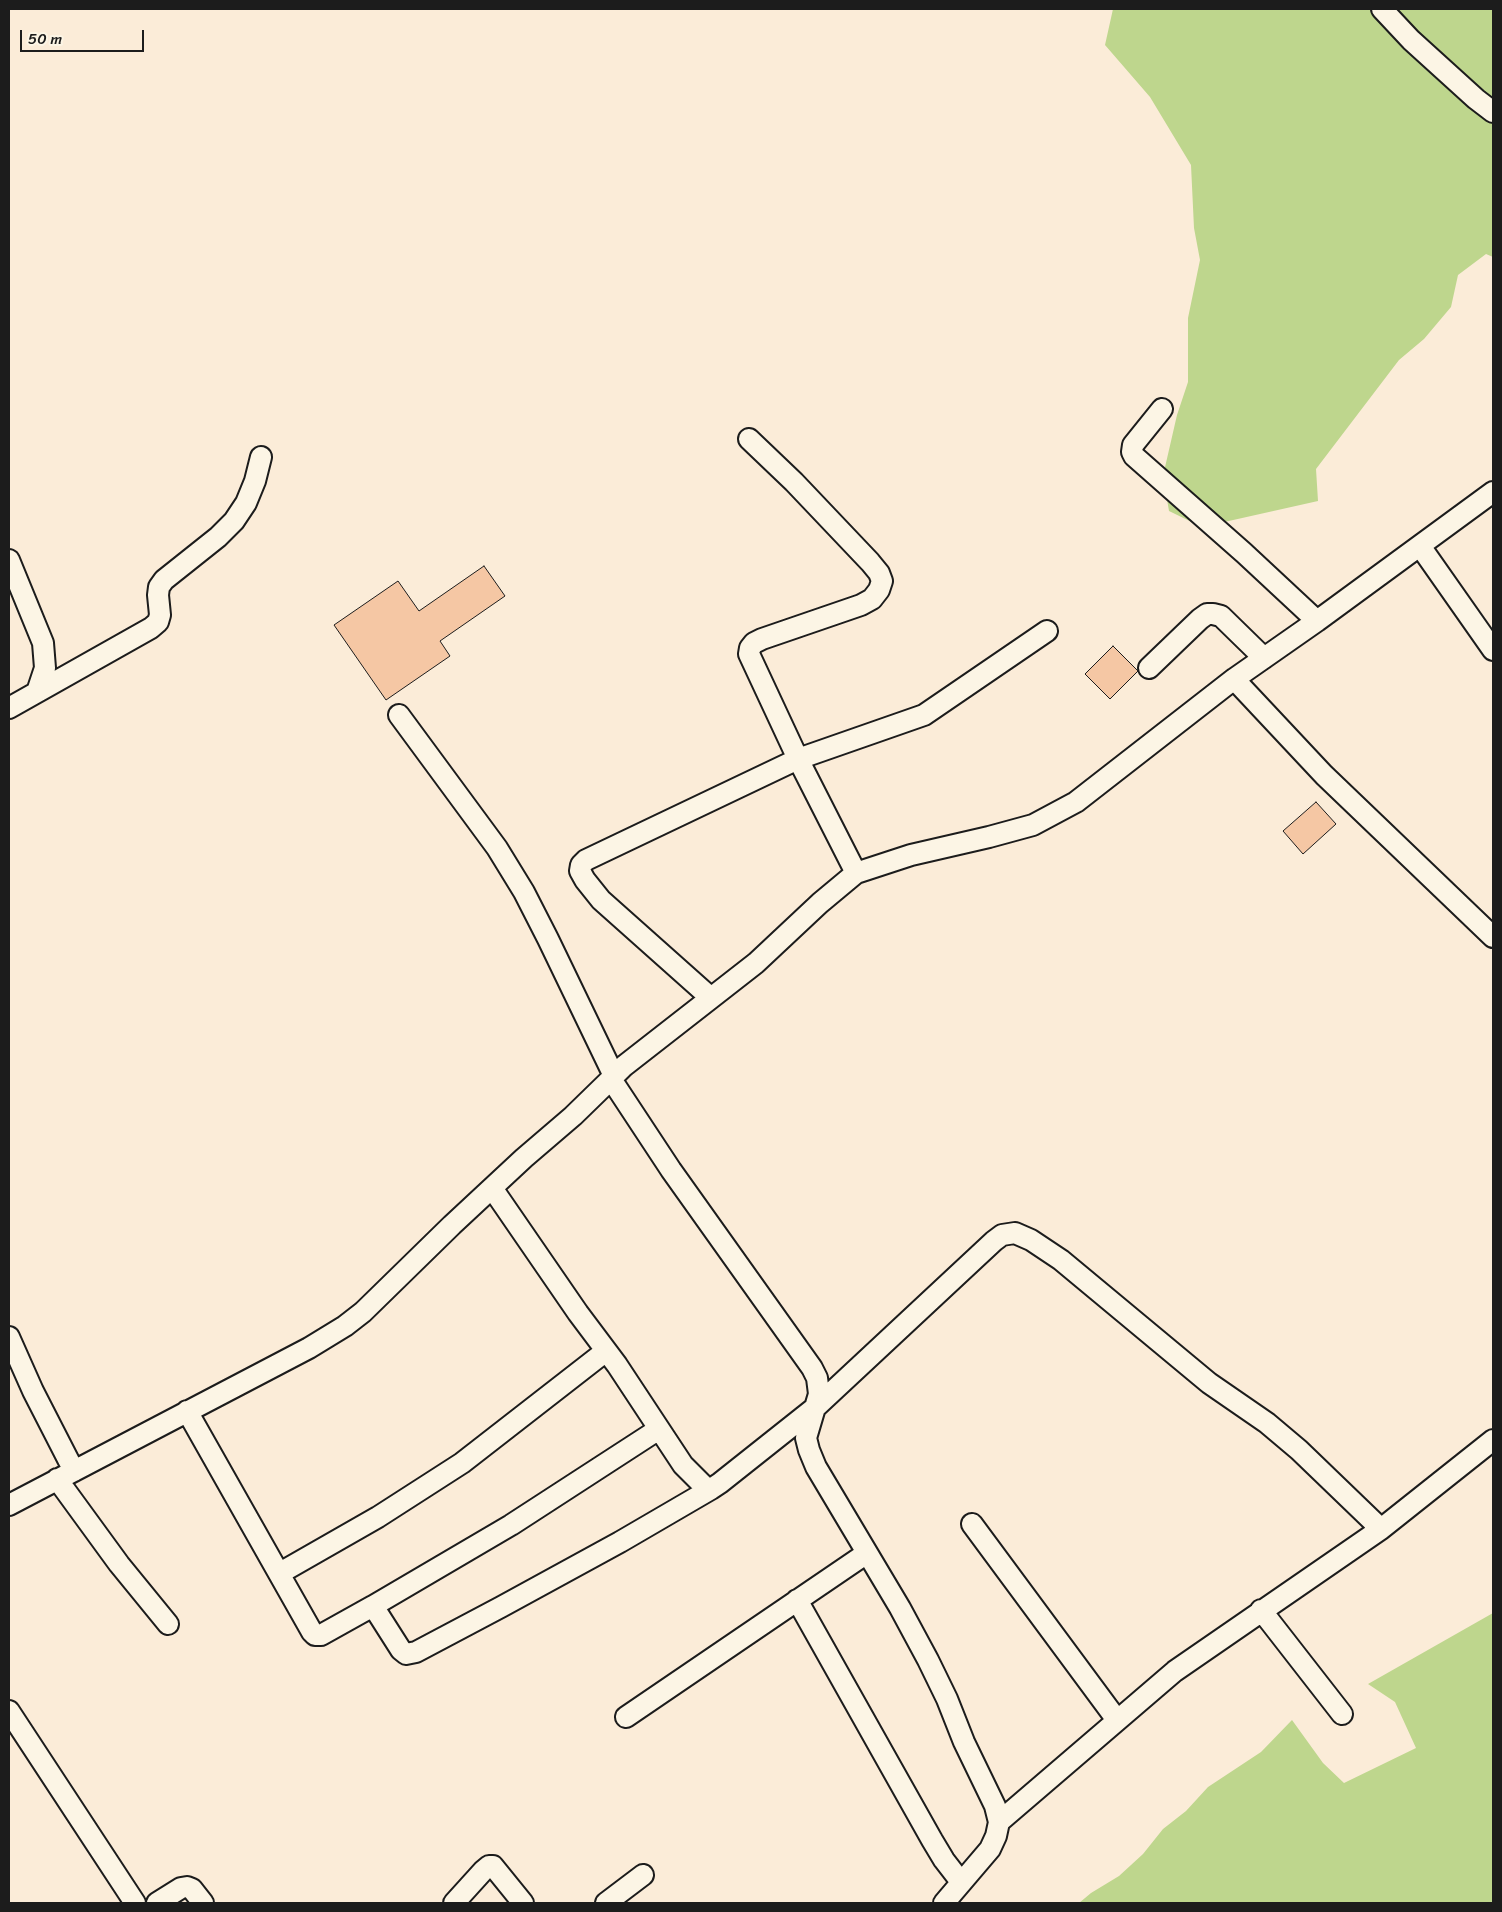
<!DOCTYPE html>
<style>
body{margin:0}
#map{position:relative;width:1502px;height:1912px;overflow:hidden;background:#fbecd8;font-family:Sriracha,sans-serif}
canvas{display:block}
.frame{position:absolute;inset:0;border:10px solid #1c1c1c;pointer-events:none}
.scale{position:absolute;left:20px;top:30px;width:124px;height:22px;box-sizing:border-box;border:2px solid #1c1c1c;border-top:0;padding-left:6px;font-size:15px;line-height:18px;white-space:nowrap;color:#1c1c1c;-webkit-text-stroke:4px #fcf5e5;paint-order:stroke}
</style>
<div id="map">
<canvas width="1502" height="1912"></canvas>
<div class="frame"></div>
<div class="scale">50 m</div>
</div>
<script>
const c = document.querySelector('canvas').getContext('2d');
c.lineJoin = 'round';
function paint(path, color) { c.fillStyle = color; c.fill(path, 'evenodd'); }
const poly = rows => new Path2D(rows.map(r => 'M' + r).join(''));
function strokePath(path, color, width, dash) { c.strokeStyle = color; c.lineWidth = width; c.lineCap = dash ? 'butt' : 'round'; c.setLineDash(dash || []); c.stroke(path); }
paint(poly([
 [1113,9,1493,9,1493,257,1486,254,1458,275,1451,307,1424,339,1399,360,1316,469,1318,501,1202,527,1169,511,1163,476,1177,415,1188,382,1188,318,1200,260,1194,228,1191,165,1150,97,1105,45],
 [1493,1613,1493,1903,1079,1903,1091,1893,1119,1876,1143,1854,1163,1829,1186,1811,1208,1787,1261,1752,1292,1720,1323,1763,1344,1783,1416,1748,1395,1702,1368,1684]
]), '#bed68d');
const building = poly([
 [484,566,505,596,440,641,450,656,386,700,334,625,398,581,419,611,484,566],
 [1113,646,1138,671,1110,699,1085,674,1113,646],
 [1316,802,1336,824,1303,854,1283,831,1316,802]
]);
paint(building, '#f5c7a4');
strokePath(building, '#1c1c1c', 1);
const minor = poly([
 [1382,9,1411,40,1476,99,1493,112],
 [1162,409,1133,445,1132,452,1134,456,1244,553,1317,621],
 [749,439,794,482,870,562,879,573,882,581,879,590,872,599,861,605,762,639,754,643,750,648,749,654,798,759,856,873],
 [1420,546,1493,650],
 [9,560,43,643,45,668,37,692],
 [1149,668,1200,619,1207,614,1213,614,1221,616,1264,658],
 [1234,679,1324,775,1493,937],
 [9,708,151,628,158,622,160,615,158,595,159,587,164,580,218,537,234,521,246,503,255,481,261,457],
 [399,715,497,848,524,892,548,939,614,1076],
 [711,998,601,900,585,880,580,871,581,865,586,860,798,759,924,715,1047,631],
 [492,1188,578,1313,617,1365,683,1465,707,1489,711,1489,720,1483,817,1406,994,1241,1002,1235,1015,1233,1031,1240,1061,1260,1209,1383,1267,1423,1299,1450,1381,1529],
 [9,1337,33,1391,74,1471],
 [187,1411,312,1632,315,1635,321,1635,373,1606,401,1650,406,1654,416,1652,501,1607,620,1542,711,1489],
 [57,1479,119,1564,168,1624],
 [9,1505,309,1348,345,1326,363,1312,452,1225,524,1158,573,1116,611,1079],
 [972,1524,1117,1720],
 [280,1573,378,1517,462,1463,606,1351],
 [797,1600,932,1840,944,1860,961,1882],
 [373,1606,511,1525,659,1429],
 [1261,1610,1342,1714],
 [9,1711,135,1903],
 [626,1717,867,1553],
 [999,1822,1175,1671,1381,1529,1493,1440],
 [157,1903,181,1888,187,1887,192,1889,203,1903],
 [454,1903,483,1871,489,1866,493,1866,523,1903],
 [606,1903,643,1875],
 [944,1903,990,1849,996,1836,999,1822,995,1806,964,1742,947,1699,928,1660,900,1608,816,1467,809,1450,806,1438,819,1394,817,1378,812,1368,671,1170,611,1079,624,1066,756,963,820,903,856,873,911,855,989,837,1033,825,1076,802,1234,679,1317,621,1493,492]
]);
strokePath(minor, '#1c1c1c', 24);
strokePath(minor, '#fcf5e5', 20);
</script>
